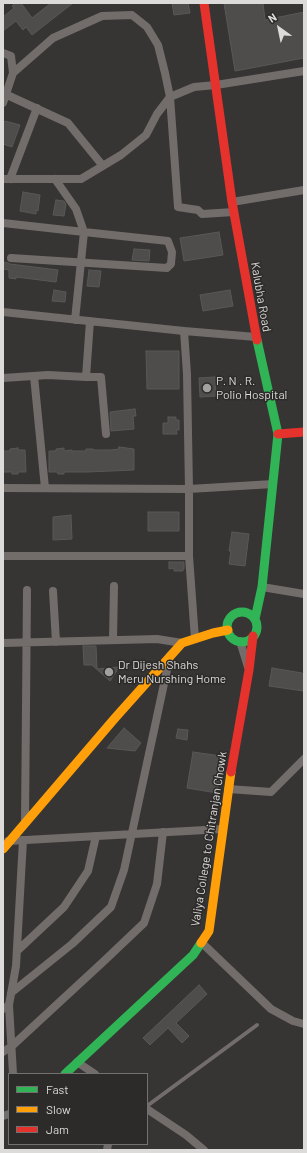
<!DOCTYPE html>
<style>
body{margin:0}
#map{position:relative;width:307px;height:1153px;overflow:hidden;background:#363534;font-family:Barlow,sans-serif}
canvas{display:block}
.frame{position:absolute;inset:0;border:4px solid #dcdbd9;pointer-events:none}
.legend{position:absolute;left:8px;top:1073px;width:140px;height:72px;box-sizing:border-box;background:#2d2b29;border:1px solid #73716f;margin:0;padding:5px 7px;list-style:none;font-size:12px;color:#dcdbd9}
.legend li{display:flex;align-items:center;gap:8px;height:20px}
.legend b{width:20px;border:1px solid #73716f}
.north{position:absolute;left:259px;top:8px;width:40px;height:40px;-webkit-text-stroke:3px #2d2b29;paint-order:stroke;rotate:327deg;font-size:11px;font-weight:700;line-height:16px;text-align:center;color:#dcdbd9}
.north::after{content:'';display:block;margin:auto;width:14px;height:18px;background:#dcdbd9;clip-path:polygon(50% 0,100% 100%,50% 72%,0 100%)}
</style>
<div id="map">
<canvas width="307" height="1153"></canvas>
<div class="frame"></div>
<ul class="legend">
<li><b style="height:5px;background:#30b455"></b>Fast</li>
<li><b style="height:5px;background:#ff9f0a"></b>Slow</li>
<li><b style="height:5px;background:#e5322d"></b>Jam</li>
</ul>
<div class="north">N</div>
</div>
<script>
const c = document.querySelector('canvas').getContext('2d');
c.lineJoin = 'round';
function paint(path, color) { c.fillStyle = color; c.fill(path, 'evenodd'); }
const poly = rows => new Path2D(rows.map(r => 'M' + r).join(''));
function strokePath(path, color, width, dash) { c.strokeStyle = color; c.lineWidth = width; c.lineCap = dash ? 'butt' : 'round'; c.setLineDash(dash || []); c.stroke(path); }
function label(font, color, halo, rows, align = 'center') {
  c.font = font + ' Barlow,sans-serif'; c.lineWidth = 3; c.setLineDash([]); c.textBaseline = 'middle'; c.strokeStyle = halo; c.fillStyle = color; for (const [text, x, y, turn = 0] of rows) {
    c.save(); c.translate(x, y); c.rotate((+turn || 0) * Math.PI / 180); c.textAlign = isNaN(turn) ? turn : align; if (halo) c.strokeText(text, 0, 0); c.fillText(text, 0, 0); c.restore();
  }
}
const building = poly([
 [16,3,21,3,32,18,51,3,73,3,32,35,26,27,23,30,16,21,3,31,3,17,14,8,12,6,16,3],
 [172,3,188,3,190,13,174,15,172,3],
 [224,3,263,3,265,20,304,12,304,58,235,71,224,3],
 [3,121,4,122,5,121,20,125,12,147,3,144,3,121],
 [23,192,40,195,38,211,36,210,36,214,20,211,23,192],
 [56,200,64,201,66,204,64,216,53,215,56,200],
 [219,232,223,255,184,261,180,238,219,232],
 [134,249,150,250,149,261,132,260,134,249],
 [3,262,8,263,10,264,58,270,56,282,16,277,16,279,9,278,9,270,3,269,3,262],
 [89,270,101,271,99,287,87,286,89,270],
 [54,290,66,292,65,302,52,301,54,290],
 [230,290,233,306,203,311,200,295,230,290],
 [146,351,179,351,179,389,147,389,146,351],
 [215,377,216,396,200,397,199,378,215,377],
 [135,409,136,416,133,416,134,429,111,431,110,412,135,409],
 [168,417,176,417,176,420,179,420,179,430,176,430,177,434,163,434,163,423,168,423,168,417],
 [119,447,134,449,134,470,87,472,64,472,64,474,58,474,57,472,49,472,49,451,56,451,56,449,64,448,64,451,72,450,72,451,86,451,86,449,93,449,93,450,111,450,119,449,119,447],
 [18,448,18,450,25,450,26,472,18,472,18,474,12,474,12,472,3,472,3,451,10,451,10,449,18,448],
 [148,512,179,512,179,531,148,531,148,512],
 [71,515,72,539,53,540,53,517,71,515],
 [232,532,249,534,245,566,229,564,231,551,229,551,232,532],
 [169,562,184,562,184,569,183,569,183,571,174,571,174,568,169,569,169,562],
 [83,646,96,646,97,669,119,667,110,681,92,665,84,665,83,646],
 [272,668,302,673,302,674,304,675,304,691,269,686,272,668],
 [124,728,141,743,135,751,107,748,124,728],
 [178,729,188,730,187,740,176,738,178,729],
 [193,752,221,756,218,777,220,777,217,793,187,788,193,752],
 [199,985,207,994,176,1023,189,1036,182,1043,168,1028,150,1045,143,1038,199,985]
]);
paint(building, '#4e4d4b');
strokePath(building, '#595857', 1);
strokePath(poly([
 [147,1106,257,1025]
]), '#726d6a', 4);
strokePath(poly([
 [3,53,11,56,13,73],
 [5,94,68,123,103,166],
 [3,103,13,73,53,38,102,16,132,15,147,27,158,45,165,73,170,97,178,207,198,210,202,214,234,212],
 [3,179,81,179,121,155,146,135,157,114,170,97,194,87,216,85,304,71],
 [10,179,37,108],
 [232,202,304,190],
 [3,223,84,232,75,320],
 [11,258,167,268,171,264,172,252,168,241,84,232,76,209,55,179],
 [3,312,184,331],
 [90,321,86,377,101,377,106,434],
 [34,376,45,488],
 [3,378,48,375,86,377],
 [3,488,189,489,273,484],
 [3,556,189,556],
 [262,587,304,594],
 [53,591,56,642],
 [195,639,189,556,189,489,187,374,184,331,256,337],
 [113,640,114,586],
 [240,641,248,667],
 [3,643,157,639,182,643],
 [228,789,271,792,304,759],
 [25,823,27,590],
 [8,841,223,829],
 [201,942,271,1009,293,1021,304,1024],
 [17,951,64,907,88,871,96,836],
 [11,993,72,944,111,907,124,870,170,656],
 [9,1005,13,1074],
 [3,1009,9,1005,16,966,23,840],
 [3,1052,12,1046,104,961,144,923,157,884,163,832],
 [77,1062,95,1074],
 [147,1109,186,1135,204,1150],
 [3,1116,9,1114],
 [107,1150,108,1144]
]), '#726d6a', 8);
strokePath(poly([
 '227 627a15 15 0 1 1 30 0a15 15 0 1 1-30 0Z',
 [255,619,262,587,278,434,257,340],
 [65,1074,193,955,201,943]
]), '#30b455', 9);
strokePath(poly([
 [3,849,115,718,182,643,213,633,228,630],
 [201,943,209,931,231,772]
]), '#ff9f0a', 9);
strokePath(poly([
 [204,3,232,202,257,340],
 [278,434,304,432],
 [231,772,249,670,253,636]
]), '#e5322d', 9);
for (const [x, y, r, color] of [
 [207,388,5,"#a2a19f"],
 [109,672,5,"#a2a19f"]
]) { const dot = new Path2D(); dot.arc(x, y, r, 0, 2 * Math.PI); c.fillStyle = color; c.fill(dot); strokePath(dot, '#2d2b29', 1.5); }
label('12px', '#dcdbd9', '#2d2b29', [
 ["Kalubha Road",261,297,80],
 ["Valiya College to Chitranjan Chowk",209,839,-81]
]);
label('12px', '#dcdbd9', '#2d2b29', [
 ["P. N . R.",216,381],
 ["Polio Hospital",216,395],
 ["Dr Dijesh Shahs",118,665],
 ["Meru Nurshing Home",118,679]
], 'left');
</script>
